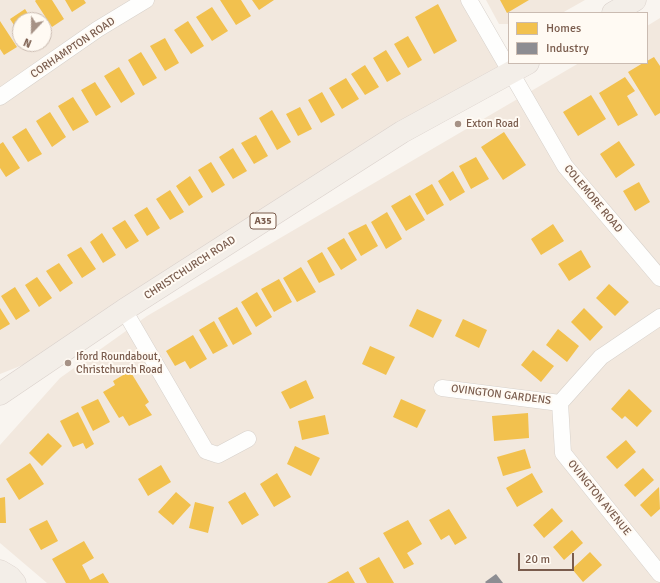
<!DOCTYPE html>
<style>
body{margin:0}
#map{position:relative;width:660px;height:583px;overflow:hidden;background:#f9f5f0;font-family:Signika,sans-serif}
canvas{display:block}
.legend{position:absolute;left:508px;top:12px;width:140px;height:52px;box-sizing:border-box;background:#fffaf3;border:1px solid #cabbb1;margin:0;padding:5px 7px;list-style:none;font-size:12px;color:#7a5c4d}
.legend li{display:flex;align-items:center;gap:8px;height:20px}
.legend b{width:20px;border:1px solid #cabbb1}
.north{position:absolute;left:12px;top:12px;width:40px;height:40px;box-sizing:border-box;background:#fffaf3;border:1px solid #cabbb1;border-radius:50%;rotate:202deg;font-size:11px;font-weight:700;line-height:16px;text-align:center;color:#7a5c4d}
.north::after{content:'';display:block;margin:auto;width:14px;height:18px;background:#a69286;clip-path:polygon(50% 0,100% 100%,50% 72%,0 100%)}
.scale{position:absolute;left:518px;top:553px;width:56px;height:18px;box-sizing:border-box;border:2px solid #7a5c4d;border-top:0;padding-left:5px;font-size:12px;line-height:14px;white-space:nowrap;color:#7a5c4d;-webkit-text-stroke:3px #fffaf3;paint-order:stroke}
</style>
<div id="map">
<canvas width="660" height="583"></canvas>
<ul class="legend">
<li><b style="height:11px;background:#f2c14e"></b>Homes</li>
<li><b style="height:11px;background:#8d8d92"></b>Industry</li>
</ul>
<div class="north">N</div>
<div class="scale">20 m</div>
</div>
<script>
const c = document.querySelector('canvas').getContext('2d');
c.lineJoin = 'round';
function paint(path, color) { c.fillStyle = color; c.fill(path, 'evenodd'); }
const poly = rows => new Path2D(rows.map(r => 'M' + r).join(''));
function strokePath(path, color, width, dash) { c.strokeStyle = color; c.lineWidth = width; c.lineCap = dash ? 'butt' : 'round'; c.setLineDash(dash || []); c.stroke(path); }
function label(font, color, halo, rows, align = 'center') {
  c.font = font + ' Signika,sans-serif'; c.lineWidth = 4; c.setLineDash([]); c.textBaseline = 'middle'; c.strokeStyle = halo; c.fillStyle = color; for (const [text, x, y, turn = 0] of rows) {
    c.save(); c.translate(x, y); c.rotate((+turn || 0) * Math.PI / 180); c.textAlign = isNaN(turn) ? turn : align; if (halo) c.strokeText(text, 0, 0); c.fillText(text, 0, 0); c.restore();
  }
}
paint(poly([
 [0,0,147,0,0,96],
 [20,20,44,20,44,44,20,44],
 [150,0,469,0,510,68,63,349,0,374,0,98],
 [486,0,585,0,562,13,509,13,509,24,499,24],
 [660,18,660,583,47,583,0,543,0,445,60,378,147,316,579,63,647,63,647,26]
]), '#f2e8de');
paint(poly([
 [36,0,52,0,64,19,52,27,35,1],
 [65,0,84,0,86,3,72,12],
 [220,0,241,0,251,16,236,25],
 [252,0,274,0,259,10],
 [500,0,529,0,507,13],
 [438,4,457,41,434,54,415,17],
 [212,7,228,31,212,41,196,17],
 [25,9,32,20,20,20,20,34,10,19],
 [0,21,17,47,4,55,0,49],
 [188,21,204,46,191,54,174,30],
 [408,36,422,60,408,68,394,44],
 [165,38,179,63,165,71,150,46],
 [386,50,401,74,387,82,373,58],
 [141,52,157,78,143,86,128,60],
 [654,57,660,66,660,113,655,116,628,72,643,63,647,63,647,61],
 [365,65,379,87,365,95,351,74],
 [119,67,135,94,121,103,104,76],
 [625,77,635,91,627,96,638,115,618,126,599,93],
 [346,78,359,99,342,109,329,88],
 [95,82,111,107,96,116,81,90],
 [322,92,335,115,321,123,308,100],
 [591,95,606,119,578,136,563,112],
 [73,97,89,122,73,131,58,106],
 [300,107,312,129,298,136,286,114],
 [272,110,291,142,277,150,259,118],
 [50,112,66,137,52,147,36,121],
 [26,128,42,154,28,162,12,137],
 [504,132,526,165,503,180,481,147],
 [256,135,268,156,254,164,241,143],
 [619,141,635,165,616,178,600,154],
 [3,142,20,168,6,177,0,168,0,144],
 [233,148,247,171,233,179,219,157],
 [476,157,489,179,471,189,459,166],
 [211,162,225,185,212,193,198,170],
 [453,171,465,192,450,201,438,181],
 [190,176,203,197,189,206,176,186],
 [639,182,650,202,635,211,623,191],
 [432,184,444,205,427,215,415,194],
 [170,190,184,212,170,220,156,199],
 [410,195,425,220,406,231,391,206],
 [147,207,160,228,147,236,134,215],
 [387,212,402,239,386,249,371,222],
 [125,220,139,241,126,249,112,228],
 [366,224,378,246,361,256,348,233],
 [553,224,564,241,541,255,531,239],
 [102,233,116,255,103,263,90,242],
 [344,238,357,260,341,270,327,248],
 [81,247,96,269,82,278,67,255],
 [581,250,591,267,569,281,558,264],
 [322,252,335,275,319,283,307,261],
 [59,263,73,283,60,292,46,271],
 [301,267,316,292,297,302,283,278],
 [37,277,52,298,39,307,25,285],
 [279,279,292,302,274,312,261,289],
 [609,284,629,302,615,316,596,298],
 [15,287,30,311,16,320,1,296],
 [257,292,272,317,256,327,241,302],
 [237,307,252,334,233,345,218,318],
 [0,308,10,324,0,330],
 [584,308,603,327,590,341,571,322],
 [417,309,442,320,433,338,409,326],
 [463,319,487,330,479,348,455,336],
 [214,321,228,346,213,354,199,330],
 [558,329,579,346,567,362,546,345],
 [193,335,207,359,190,369,185,361,175,366,166,351],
 [370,346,395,357,386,375,362,364],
 [533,350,554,366,541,382,521,365],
 [130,371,149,402,145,405,152,415,129,426,123,416,119,418,103,392,115,385,113,381],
 [306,380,314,398,290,409,281,392],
 [629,389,652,411,637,427,625,416,622,419,611,409],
 [98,399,110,422,93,431,81,407],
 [401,399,426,410,417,428,393,417],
 [78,412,94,444,86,449,83,443,73,447,60,421],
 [528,413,529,438,494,441,492,416],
 [325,415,329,434,302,440,298,421],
 [48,433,62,446,42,466,29,453],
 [626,440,636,452,617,469,606,457],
 [295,446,320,458,311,476,287,464],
 [525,449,531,468,503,476,497,457],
 [30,463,44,484,19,500,6,479],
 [161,465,171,482,148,496,138,479],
 [643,468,654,480,635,497,624,485],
 [277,473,291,497,274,507,260,484],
 [532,473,543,492,517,507,506,488],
 [659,487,660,509,651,517,640,505],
 [176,492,191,505,173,525,158,512],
 [245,492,259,515,242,525,228,502],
 [5,497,6,523,0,523,0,498],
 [195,502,214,507,208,533,189,528],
 [552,508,563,521,544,538,533,525],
 [449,509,467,538,455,545,449,535,441,540,429,520],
 [47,520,58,541,41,550,29,529],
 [408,520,422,544,407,553,414,564,404,569,383,533],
 [572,530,583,543,564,560,553,547],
 [84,541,94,558,82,565,90,580,103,573,109,583,66,583,52,559],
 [590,552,602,565,583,582,572,569],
 [379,557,394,583,367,583,359,568],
 [348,571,355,583,327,583]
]), '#f2c14e');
paint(poly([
 [496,574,503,583,486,583,485,582]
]), '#8d8d92');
const street = poly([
 [469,0,565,166,660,278],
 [0,97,98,29,146,0],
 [124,310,206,451,218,455,248,439],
 [660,317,601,357,560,403,563,453,660,574],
 [442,388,560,403]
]);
const primary = poly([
 [613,13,635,0],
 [0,394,124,310,402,132,528,63],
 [0,571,10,577,15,583]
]);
strokePath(street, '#d7d1cb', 17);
strokePath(primary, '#dad1cc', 23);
strokePath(street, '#fefefd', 16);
strokePath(primary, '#f3eee8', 22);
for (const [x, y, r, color] of [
 [458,124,4,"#a69286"],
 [68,363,4,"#a69286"]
]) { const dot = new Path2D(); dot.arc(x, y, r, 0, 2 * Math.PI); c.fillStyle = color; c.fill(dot); strokePath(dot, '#fffaf3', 1.5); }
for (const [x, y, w] of [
 [263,221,26]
]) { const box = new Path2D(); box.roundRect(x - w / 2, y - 8, w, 16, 3); c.fillStyle = '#fffaf3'; c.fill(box); strokePath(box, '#7a5c4d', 1); }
label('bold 10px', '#7a5c4d', null, [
 ["A35",263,221]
]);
label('11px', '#7a5c4d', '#fffaf3', [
 ["CORHAMPTON ROAD",73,48,-34],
 ["COLEMORE ROAD",593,199,50],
 ["CHRISTCHURCH ROAD",190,268,-33],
 ["OVINGTON GARDENS",501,395,7],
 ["OVINGTON AVENUE",599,498,51]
]);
label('11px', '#7a5c4d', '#fffaf3', [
 ["Exton Road",466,124],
 ["Iford Roundabout,",76,357],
 ["Christchurch Road",76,370]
], 'left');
</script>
